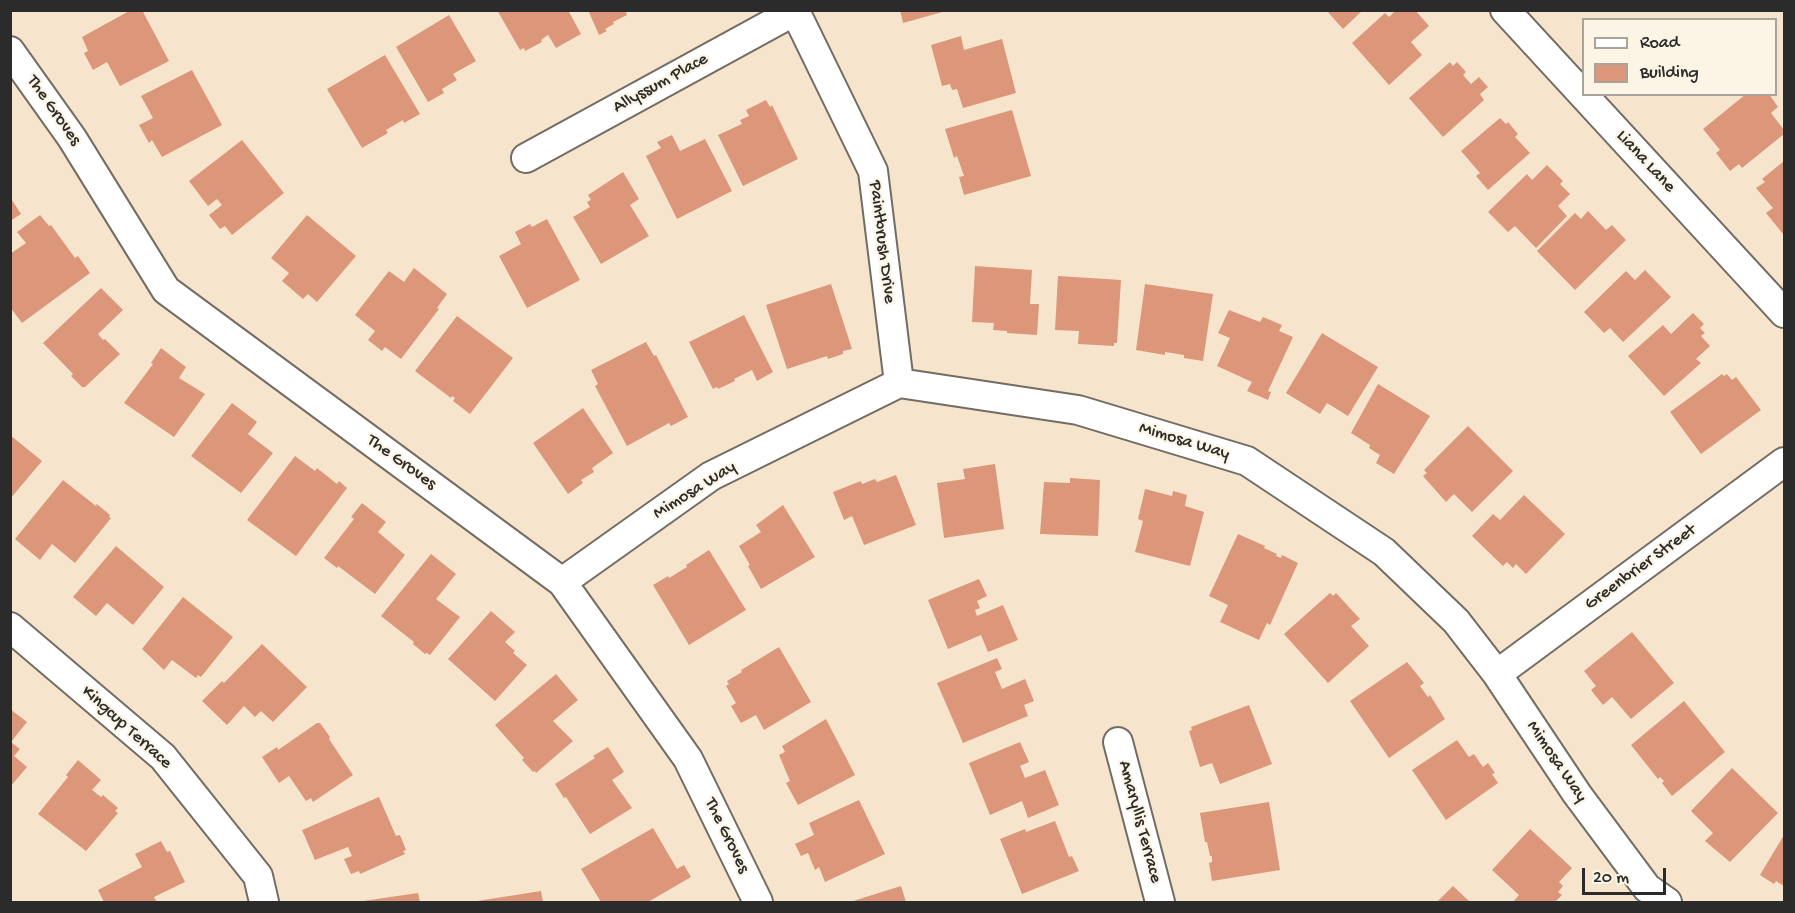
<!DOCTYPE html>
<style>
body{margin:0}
#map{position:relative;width:1795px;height:913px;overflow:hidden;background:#f6e5cc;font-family:"Gochi Hand",sans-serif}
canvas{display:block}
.frame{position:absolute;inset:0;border:12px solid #2b2b2b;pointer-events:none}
.legend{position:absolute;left:1582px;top:18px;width:195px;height:78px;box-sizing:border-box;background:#fcf5e5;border:2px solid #a8a49b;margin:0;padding:8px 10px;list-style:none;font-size:18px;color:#2b2b2b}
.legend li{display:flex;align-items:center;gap:12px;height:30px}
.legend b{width:30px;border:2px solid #a8a49b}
.scale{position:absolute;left:1582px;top:868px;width:84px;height:27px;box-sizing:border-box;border:3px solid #2b2b2b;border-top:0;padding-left:8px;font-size:18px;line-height:21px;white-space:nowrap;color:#2b2b2b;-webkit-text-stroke:4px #fcf5e5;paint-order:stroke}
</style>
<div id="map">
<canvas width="1795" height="913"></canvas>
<div class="frame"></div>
<ul class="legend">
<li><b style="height:8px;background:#fff"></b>Road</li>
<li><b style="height:16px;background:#dc967a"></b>Building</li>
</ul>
<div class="scale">20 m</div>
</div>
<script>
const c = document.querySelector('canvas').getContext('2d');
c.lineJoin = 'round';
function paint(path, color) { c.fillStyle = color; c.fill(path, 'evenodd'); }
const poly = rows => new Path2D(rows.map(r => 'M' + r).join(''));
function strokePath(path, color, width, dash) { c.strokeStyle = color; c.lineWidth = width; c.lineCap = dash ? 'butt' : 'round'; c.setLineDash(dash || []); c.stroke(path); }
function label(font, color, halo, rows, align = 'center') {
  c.font = font + ' "Gochi Hand",sans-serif'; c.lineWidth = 4.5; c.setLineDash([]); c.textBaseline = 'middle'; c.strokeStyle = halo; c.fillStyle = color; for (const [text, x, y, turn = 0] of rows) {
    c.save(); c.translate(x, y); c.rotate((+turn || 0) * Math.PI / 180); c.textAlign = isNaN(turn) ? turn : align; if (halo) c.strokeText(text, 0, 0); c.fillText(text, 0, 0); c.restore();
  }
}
paint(poly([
 [131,10,142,10,169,61,120,86,107,62,93,70,84,53,88,51,82,37],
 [497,10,568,10,581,34,556,48,548,35,541,40,542,42,525,51,524,48,520,50],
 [588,10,625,10,627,15,613,22,614,24,605,29,607,31,599,35],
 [900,10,946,10,946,11,903,23],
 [1326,10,1363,10,1343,29],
 [1396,10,1415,10,1429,26,1411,42,1422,55,1389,85,1352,43,1385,13,1389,17],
 [449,15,476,61,453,74,457,80,442,89,444,93,428,102,396,47],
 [961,36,964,50,1002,39,1016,93,963,108,957,89,952,90,950,84,942,86,931,45],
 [385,55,420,114,404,123,403,120,386,130,388,133,362,148,327,89],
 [1450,62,1453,66,1457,62,1466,72,1463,75,1471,84,1479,77,1488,87,1480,94,1484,100,1443,137,1409,98],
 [192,70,222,125,162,157,152,140,149,143,139,125,153,118,141,96],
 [1746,94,1769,94,1778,107,1771,113,1784,130,1784,134,1742,168,1739,164,1730,171,1716,153,1720,150,1703,129],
 [766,100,770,107,772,105,798,159,743,186,718,135,742,124,740,120,749,116,746,110],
 [1012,110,1031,176,964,195,959,177,964,176,957,156,954,158,945,129],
 [1500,118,1506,124,1508,122,1518,134,1515,137,1530,153,1488,190,1476,176,1480,173,1461,151],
 [672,135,680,151,705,139,732,191,677,219,646,156,661,148,657,142],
 [242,140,284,193,232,235,225,226,220,229,209,215,222,205,217,199,208,206,189,181],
 [1784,161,1784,233,1783,234,1766,213,1773,208,1756,188,1765,182,1762,179],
 [1547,165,1563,181,1560,184,1570,194,1558,206,1567,216,1536,248,1515,226,1508,232,1488,212,1527,174,1532,180],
 [623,172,639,199,630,205,649,236,601,264,573,217,590,207,587,202,591,200,588,195],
 [10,197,21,214,10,221],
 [1588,211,1606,230,1612,225,1626,240,1575,290,1537,251,1575,213,1581,219],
 [40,215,49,226,51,225,75,258,78,256,90,273,22,323,10,307,10,254,26,243,17,232],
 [307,215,356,256,317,302,308,294,303,299,282,281,289,273,271,258],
 [547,219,580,280,527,308,499,256,521,244,515,232,530,224,532,227],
 [975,266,1032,270,1030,304,1039,304,1037,335,1007,333,1007,331,993,330,994,323,972,322],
 [414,268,447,294,437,308,439,309,401,359,385,347,382,351,368,340,375,331,355,315,389,271,404,282],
 [1645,270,1671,297,1623,342,1610,328,1604,333,1584,312,1626,271,1635,280],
 [1058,276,1121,280,1117,343,1114,343,1114,346,1078,344,1079,331,1055,330],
 [831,284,852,349,843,351,843,354,828,359,827,356,787,369,766,305],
 [1145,284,1213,294,1203,361,1184,358,1184,355,1165,352,1165,355,1136,350],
 [101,288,123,310,98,334,103,340,105,339,120,354,85,387,82,387,71,376,73,374,43,343],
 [1229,310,1260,322,1263,317,1282,325,1279,331,1293,337,1268,391,1271,392,1268,400,1247,391,1252,382,1217,366,1230,338,1218,333],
 [1693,313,1704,324,1700,328,1705,333,1701,336,1710,346,1696,359,1701,363,1664,396,1628,356,1663,325,1671,334],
 [744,315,773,372,757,381,752,370,734,379,735,381,718,389,717,387,713,389,689,342],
 [457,316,513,358,470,414,453,401,455,398,452,396,451,398,415,371],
 [1322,333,1378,367,1348,416,1327,403,1320,414,1286,393],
 [646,342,654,356,656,355,688,417,671,426,669,423,627,446,595,386,598,384,591,370],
 [161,348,186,367,179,378,205,394,174,437,124,403,153,364,151,363],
 [1722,374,1724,376,1727,374,1732,380,1736,377,1761,410,1701,454,1670,412],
 [1378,384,1430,416,1394,474,1376,463,1380,455,1369,448,1370,445,1351,433],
 [232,403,257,422,248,434,273,453,241,493,191,456],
 [583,408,613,453,592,468,594,472,581,480,583,483,568,494,533,443],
 [1468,426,1513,471,1472,512,1454,494,1446,502,1423,476,1427,473,1424,470],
 [10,435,42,461,10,499],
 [295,456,315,471,317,468,337,484,339,481,347,488,296,556,247,520],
 [995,464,1004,529,944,538,937,483,965,479,963,469],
 [896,475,916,525,864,545,852,516,844,520,833,492,861,481,862,484,875,479,877,482],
 [1070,478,1100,480,1098,536,1040,534,1044,482,1070,483],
 [63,480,96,506,97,504,110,515,109,517,111,518,75,563,52,544,40,560,15,539],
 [1145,489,1172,496,1173,491,1187,495,1185,506,1204,512,1190,566,1135,552,1143,521,1138,519],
 [1524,495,1565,534,1526,574,1516,564,1513,568,1507,562,1503,566,1472,536,1493,514,1500,520],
 [362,503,386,522,378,532,405,555,375,594,338,566,337,568,324,558,354,519,351,517],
 [783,505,815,557,761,589,748,566,750,565,739,546,761,532,756,525],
 [1238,534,1265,546,1264,548,1277,554,1276,556,1281,558,1282,555,1298,563,1270,625,1267,623,1259,640,1220,622,1228,605,1209,596],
 [116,546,164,587,133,625,107,603,96,616,73,597],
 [709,550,746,610,689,645,653,585,668,576,669,578,687,567,686,565],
 [431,554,456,574,436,599,460,617,430,655,427,653,425,654,413,644,414,642,381,616],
 [979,579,987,596,977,601,980,608,975,610,977,616,1003,605,1018,640,988,652,981,635,948,649,928,600],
 [1330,593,1333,596,1336,593,1360,619,1351,626,1369,646,1328,683,1284,634],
 [183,597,233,637,201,677,198,675,196,678,172,660,164,670,142,649],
 [491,611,515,632,505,642,515,651,513,653,527,665,495,701,448,659],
 [1632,632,1674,683,1631,719,1612,697,1603,705,1591,690,1596,686,1584,671],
 [262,644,307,687,273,722,261,711,255,717,244,706,227,725,202,701,222,681,224,683],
 [779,647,811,702,764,730,756,715,741,723,731,706,736,703,726,686,729,684,727,681,742,672,741,670],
 [997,658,1002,669,995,672,1002,689,1025,679,1034,701,1024,705,1028,716,963,743,937,683],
 [1407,662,1424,683,1420,686,1428,697,1430,695,1445,719,1389,758,1350,701],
 [556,674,578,700,553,721,573,741,536,773,535,771,533,772,522,760,524,758,495,725],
 [1684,701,1725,752,1672,796,1662,783,1664,781,1660,777,1658,779,1631,745],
 [1249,705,1272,764,1220,784,1212,763,1200,767,1189,731,1192,730,1191,727],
 [10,709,27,722,11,742,20,749,14,756,27,767,10,787],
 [826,719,855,775,798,805,786,783,790,781,779,755,785,752,782,746],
 [317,723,320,723,330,737,329,739,353,775,313,802,311,798,306,801,289,776,279,783,262,757,277,747,278,750],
 [1457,740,1469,757,1474,754,1483,767,1488,763,1495,773,1492,774,1498,783,1446,820,1412,770],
 [1020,742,1029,762,1020,766,1025,778,1045,770,1059,805,1028,818,1022,801,990,815,969,763],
 [608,747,624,772,612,780,632,808,590,834,566,797,564,798,555,784,595,758,593,756],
 [78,760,101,780,92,790,101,797,103,795,118,808,115,811,118,813,86,851,38,814,68,777,66,775],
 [1732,768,1778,813,1730,862,1705,841,1713,833,1691,811],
 [379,797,396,836,400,835,406,850,403,851,405,854,360,874,359,871,351,874,344,859,352,856,348,847,315,860,302,830],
 [859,800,885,854,825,882,819,867,815,870,808,853,801,856,795,844,814,835,809,823],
 [1269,802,1280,870,1212,881,1209,863,1212,862,1212,856,1210,856,1207,842,1205,842,1200,813],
 [1055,821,1069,857,1072,856,1079,871,1022,894,1000,839,1025,829,1026,832],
 [653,828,677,869,684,865,691,877,648,902,601,902,581,869],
 [1530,829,1572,868,1559,882,1563,886,1558,892,1562,895,1555,902,1513,902,1519,895,1492,870],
 [1784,835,1784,886,1776,881,1774,884,1760,875],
 [161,841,167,852,170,851,185,882,154,897,157,902,104,902,98,890,142,867,135,854],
 [901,886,906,902,850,902],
 [1453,886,1470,902,1437,902],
 [541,891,543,902,477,902,477,901],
 [418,893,420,902,363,902,363,901]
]), '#dc967a');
const street = poly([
 [1505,10,1784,313],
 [10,51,72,138,166,290,562,582,688,759,758,902],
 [526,158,795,11,873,171,899,383],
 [562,582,711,476,899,383,1078,410,1247,461,1384,552,1456,621,1497,674,1577,794,1647,888,1667,902],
 [10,627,163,757,258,876,264,902],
 [1497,674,1784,462],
 [1118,742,1160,902]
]);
strokePath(street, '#726c63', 32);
strokePath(street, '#fff', 28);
label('18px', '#2b2b2b', '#fcf5e5', [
 ["Allyssum Place",661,84,-29],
 ["The Groves",53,111,55],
 ["Liana Lane",1645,162,47],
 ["Paintbrush Drive",881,242,83],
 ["Mimosa Way",1184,442,17],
 ["The Groves",401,463,36],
 ["Mimosa Way",695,491,-32],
 ["Greenbrier Street",1641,568,-36],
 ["Kingcup Terrace",126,728,42],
 ["Mimosa Way",1556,762,56],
 ["Amaryllis Terrace",1139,822,75],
 ["The Groves",726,836,64]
]);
</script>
